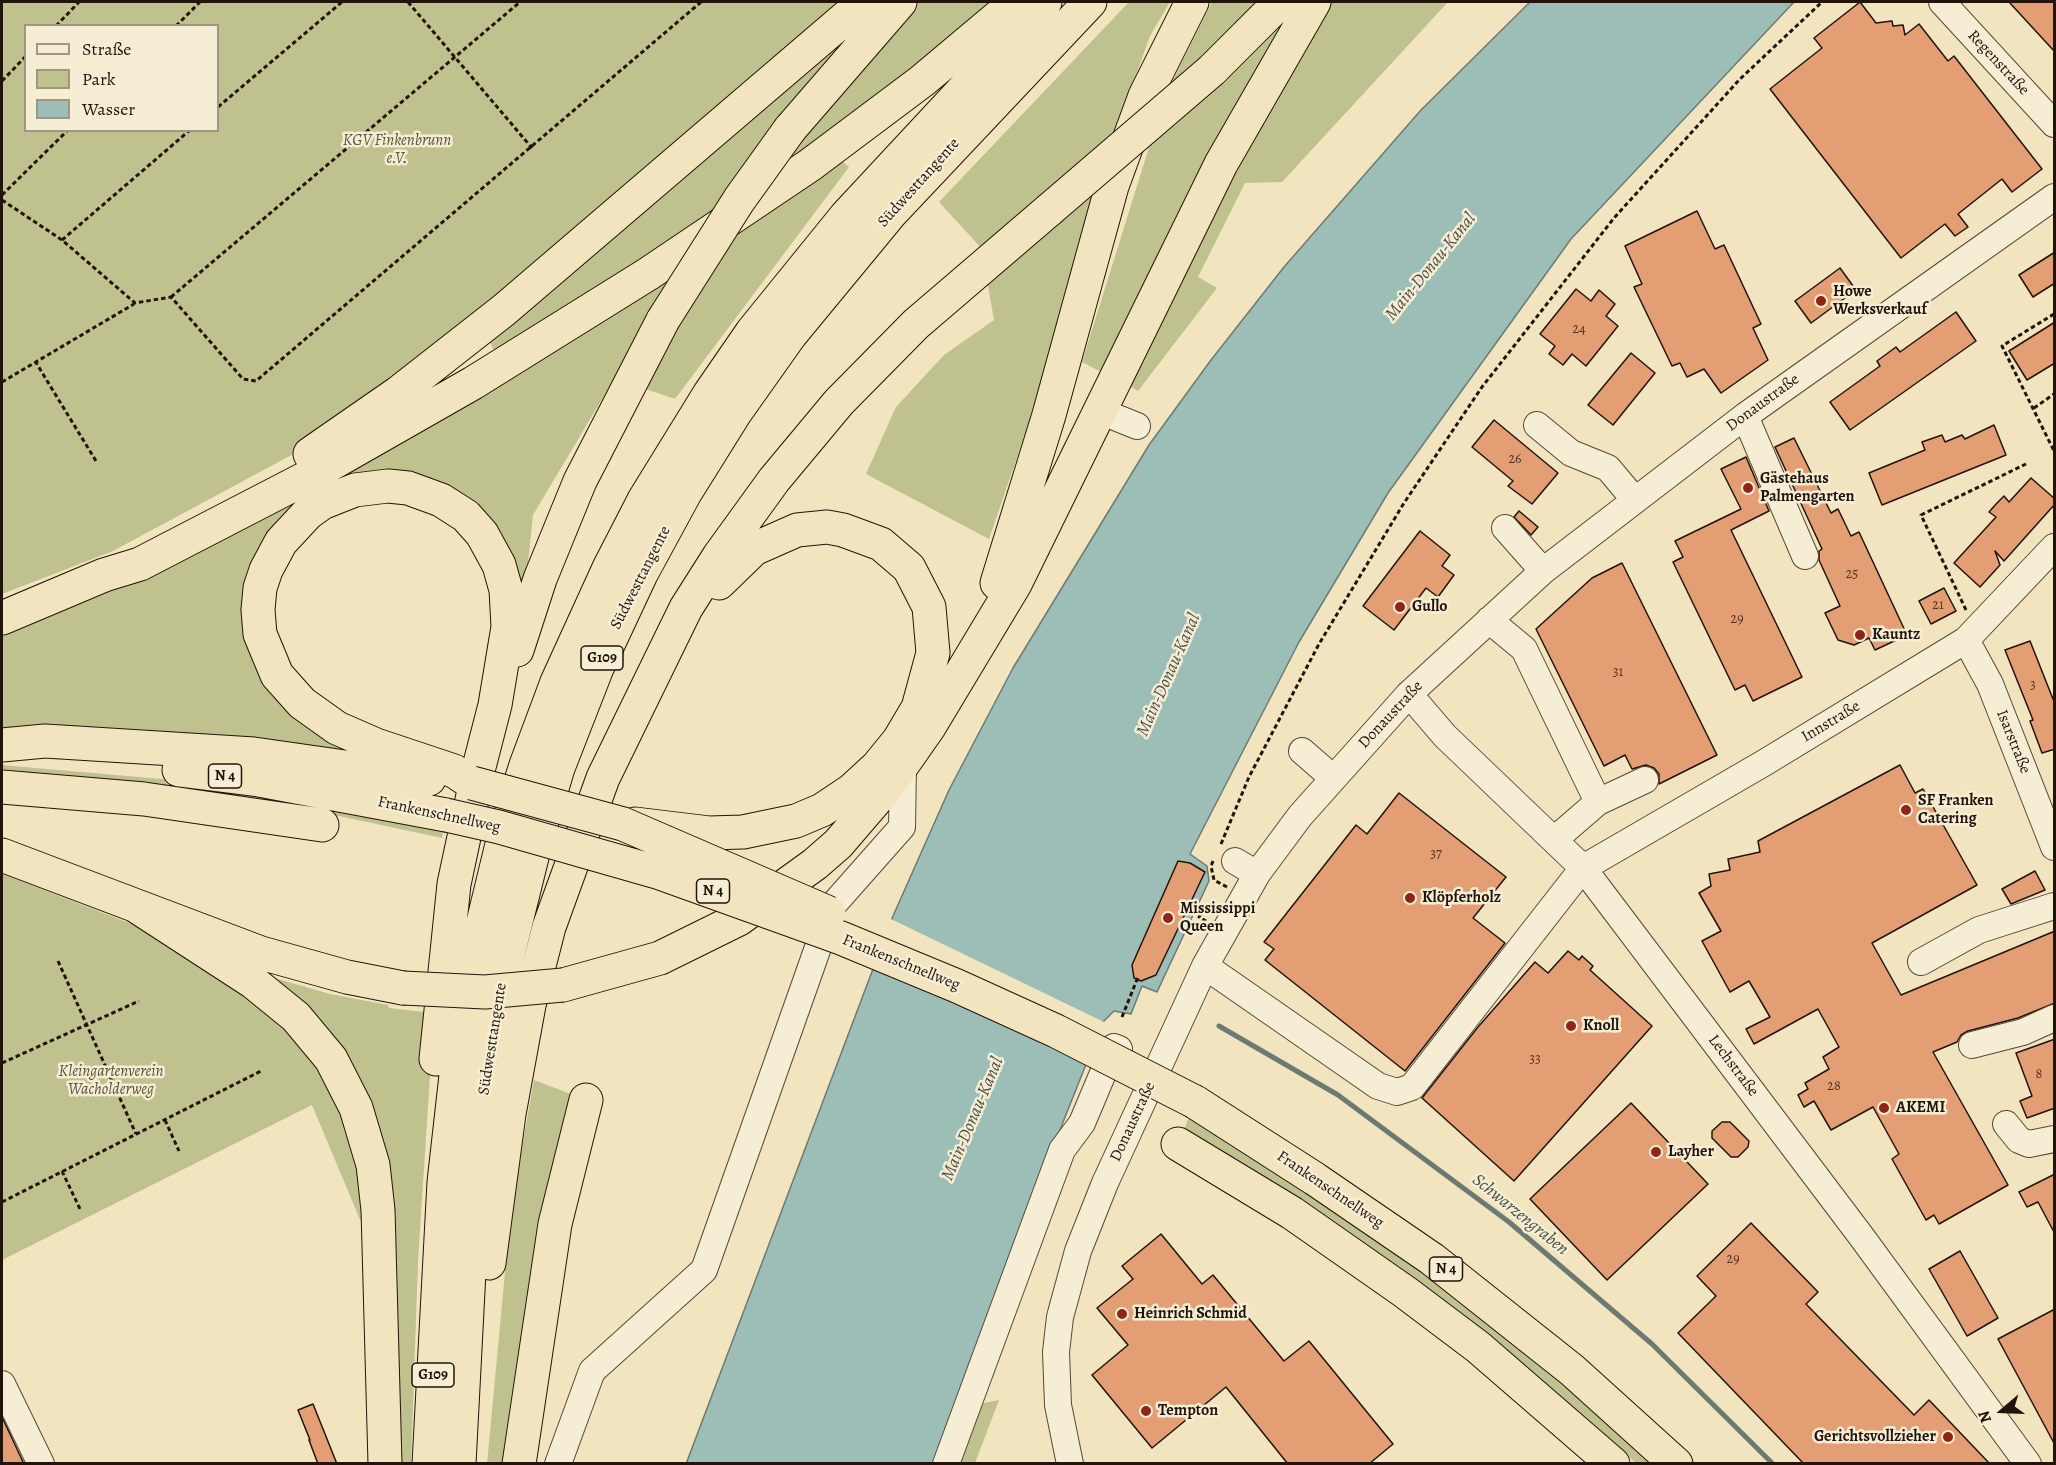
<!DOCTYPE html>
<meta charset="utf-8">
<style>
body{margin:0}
#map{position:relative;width:2056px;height:1465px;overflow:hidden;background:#f1e4be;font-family:Alegreya,serif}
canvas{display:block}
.frame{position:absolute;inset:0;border:3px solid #22140b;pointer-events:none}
.legend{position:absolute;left:24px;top:24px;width:195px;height:108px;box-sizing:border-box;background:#f6edd5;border:2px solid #a19684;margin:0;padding:8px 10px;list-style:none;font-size:18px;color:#22140b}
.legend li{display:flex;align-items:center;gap:12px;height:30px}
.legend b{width:30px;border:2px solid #a19684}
.north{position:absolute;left:1972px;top:1381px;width:60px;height:60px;-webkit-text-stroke:4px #f6edd5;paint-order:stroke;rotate:251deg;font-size:16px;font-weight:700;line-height:24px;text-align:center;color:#22140b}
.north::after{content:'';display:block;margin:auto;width:21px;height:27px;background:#22140b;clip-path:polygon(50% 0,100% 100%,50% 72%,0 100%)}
</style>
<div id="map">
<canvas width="2056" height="1465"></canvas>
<div class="frame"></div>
<ul class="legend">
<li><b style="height:8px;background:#f6edd5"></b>Straße</li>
<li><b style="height:16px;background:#bfc28e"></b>Park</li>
<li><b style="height:16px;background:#9cbeb7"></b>Wasser</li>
</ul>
<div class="north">N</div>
</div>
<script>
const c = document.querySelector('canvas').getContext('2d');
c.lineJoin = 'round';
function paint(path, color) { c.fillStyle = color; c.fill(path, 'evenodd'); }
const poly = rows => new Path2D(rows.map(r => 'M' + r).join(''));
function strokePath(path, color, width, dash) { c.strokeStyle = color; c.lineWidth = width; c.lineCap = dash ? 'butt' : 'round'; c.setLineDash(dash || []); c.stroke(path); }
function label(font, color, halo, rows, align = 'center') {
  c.font = font + ' Alegreya,serif'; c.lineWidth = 5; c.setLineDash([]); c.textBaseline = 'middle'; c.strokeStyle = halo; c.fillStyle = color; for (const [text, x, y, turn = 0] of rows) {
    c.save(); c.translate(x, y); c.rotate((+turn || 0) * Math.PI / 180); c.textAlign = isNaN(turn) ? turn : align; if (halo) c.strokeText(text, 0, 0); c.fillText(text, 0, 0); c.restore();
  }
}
paint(poly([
 [2,2,846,2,474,321,310,445,113,551,2,594],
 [26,26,218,26,218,130,26,130],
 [890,2,716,211,496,355,489,340],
 [918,2,991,2,939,50,766,182,863,63],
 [1129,2,1170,2,1150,36,1112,141,984,251,939,202],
 [1212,2,1271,2,1164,98],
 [1324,2,1448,2,1282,182,1245,183,1198,277,1217,288,1138,391,1126,384,1227,171],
 [1274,19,1288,27,1107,375,1082,362,1151,141],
 [836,156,849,167,675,399,637,386,736,227],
 [1097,188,1034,408,989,539,866,474,896,407,944,355,994,320,986,275],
 [679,270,533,515,523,612,461,503,321,496,252,623,373,761,2,733,2,630],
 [2,765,207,783,444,826,442,838,339,816,206,795,2,777],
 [2,874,150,931,262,997,342,1089,374,1253,312,1105,2,1260],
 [271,977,330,994,388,1005,389,1008,434,1013,418,1261,411,1463,393,1463,384,1195],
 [534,1080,576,1096,511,1463,487,1464,511,1209],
 [1189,1117,1356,1223,1458,1297,1527,1352,1654,1463,1636,1463,1509,1353,1246,1166,1184,1129],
 [999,1400,975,1463,952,1464,974,1405]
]), '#bfc28e');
const water = poly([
 [1530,2,1794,2,1571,239,1388,493,1299,642,1190,854,1207,866,1209,881,1157,992,1142,986,1131,1014,1114,1011,1103,1022,1065,1117,936,1463,686,1464,893,916,949,790,1013,668,1149,445,1211,360,1284,267,1421,110,1530,2]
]);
paint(water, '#9cbeb7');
strokePath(water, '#6b7a72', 1.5);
paint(poly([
 [889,918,1106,1023,1090,1063,872,961]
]), '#f1e4be');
strokePath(poly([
 [1219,1026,1338,1095,1509,1222,1652,1344,1773,1464]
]), '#6b7a72', 5);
const building = poly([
 [1860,2,1876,23,1892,21,1893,26,1903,25,1905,35,1919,24,1948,61,1954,56,2042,169,2012,192,2002,179,1958,214,1968,227,1955,236,1945,224,1901,258,1770,89,1822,48,1814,38,1860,2],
 [2009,2,2055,2,2055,52,2009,2],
 [1697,211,1715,249,1724,245,1761,324,1753,328,1768,360,1721,393,1704,369,1687,377,1680,363,1672,366,1634,287,1642,284,1625,246,1697,211],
 [2055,252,2055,283,2033,297,2019,275,2055,252],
 [1840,268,1856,290,1811,323,1795,301,1840,268],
 [1576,289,1591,301,1599,290,1615,304,1606,316,1618,326,1586,366,1572,354,1563,365,1549,354,1555,346,1540,334,1576,289],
 [1956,312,1976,341,1850,430,1830,402,1880,366,1877,361,1896,347,1900,352,1956,312],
 [2055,322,2055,363,2027,380,2009,351,2055,322],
 [1631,353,1655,373,1613,425,1588,405,1631,353],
 [1494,420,1558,473,1532,504,1508,486,1513,481,1472,447,1494,420],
 [1994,425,2006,455,1882,505,1869,473,1925,450,1922,442,1942,435,1945,442,1962,435,1965,439,1994,425],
 [1794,438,1831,513,1838,509,1851,536,1859,532,1907,635,1875,650,1869,638,1854,645,1838,640,1825,613,1840,606,1819,560,1819,551,1822,549,1775,447,1794,438],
 [1746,457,1769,511,1731,530,1802,677,1753,701,1745,685,1735,690,1673,562,1683,557,1675,541,1741,509,1721,469,1746,457],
 [2031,478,2055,499,2055,504,2004,561,1995,551,2000,565,1980,587,1954,563,1996,517,1989,512,1997,503,2004,496,2009,502,2031,478],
 [1519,511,1538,527,1531,535,1514,517,1519,511],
 [1420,531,1450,555,1442,566,1454,575,1438,597,1426,588,1394,630,1363,606,1420,531],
 [1622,563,1717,755,1659,784,1659,774,1654,768,1646,765,1632,769,1625,755,1604,766,1536,629,1592,578,1622,563],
 [1944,588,1956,611,1931,624,1919,601,1944,588],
 [2030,641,2055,704,2055,749,2042,753,2030,721,2033,720,2005,650,2030,641],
 [1900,765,1915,793,1923,789,1977,885,1872,943,1901,995,2055,931,2055,1003,2018,1018,1968,1031,1961,1035,1957,1042,1933,1052,2008,1185,1939,1224,1934,1215,1926,1220,1892,1159,1899,1154,1873,1107,1831,1130,1814,1101,1804,1107,1798,1095,1808,1089,1805,1083,1829,1069,1823,1057,1839,1047,1818,1009,1754,1044,1746,1029,1770,1017,1749,981,1730,992,1702,941,1721,931,1699,893,1711,886,1709,874,1730,870,1728,859,1760,852,1758,841,1900,765],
 [1399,793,1506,877,1473,918,1505,943,1405,1071,1265,960,1274,949,1264,942,1356,825,1367,834,1399,793],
 [1178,861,1190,863,1205,872,1156,975,1141,981,1134,978,1132,965,1178,861],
 [2035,871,2045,890,2011,904,2002,889,2035,871],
 [1568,951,1579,960,1582,956,1593,966,1590,970,1652,1026,1514,1181,1422,1098,1478,1027,1535,962,1548,973,1568,951],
 [2055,1039,2055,1108,2027,1118,2020,1101,2032,1096,2016,1053,2055,1039],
 [1631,1103,1708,1184,1607,1280,1530,1199,1631,1103],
 [1722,1122,1730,1122,1749,1141,1748,1147,1738,1157,1731,1157,1712,1138,1712,1131,1722,1122],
 [2055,1174,2055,1234,2038,1202,2027,1207,2019,1192,2055,1174],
 [1751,1223,1818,1292,1806,1304,1914,1415,1929,1400,1990,1464,1804,1464,1678,1333,1716,1296,1697,1276,1751,1223],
 [1161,1234,1202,1284,1213,1275,1284,1361,1309,1341,1393,1444,1369,1464,1288,1464,1226,1387,1152,1448,1092,1375,1128,1345,1097,1308,1133,1279,1122,1266,1161,1234],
 [1960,1251,1998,1318,1967,1336,1929,1269,1960,1251],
 [2055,1309,2055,1445,1998,1339,2055,1309],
 [313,1404,337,1464,318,1464,309,1440,310,1440,298,1410,313,1404],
 [2,1417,24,1464,2,1464,2,1417]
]);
paint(building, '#e49e73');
strokePath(building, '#22140b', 1.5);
const minor = poly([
 [1942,2,2054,124],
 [1100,411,1137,426],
 [1745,416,1805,556],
 [1537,425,1571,453,1608,468,1634,499],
 [1505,528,1543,571],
 [1489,620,1524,649,1598,802,1554,840],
 [1966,640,1990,684,2054,847],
 [1409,694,1445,736,1583,868,1861,1236,2028,1464],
 [1302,751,1333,778],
 [1598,802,1645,780],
 [1235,861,1257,874],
 [1921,962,1979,930,2054,906],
 [1205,966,1378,1086,1397,1092,1412,1087,1583,868,1764,763,1966,640,2054,547],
 [1972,1045,2023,1032,2054,1018],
 [2006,1124,2019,1140,2029,1144,2054,1139],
 [2,1384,41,1464],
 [558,1464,592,1371,704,1270,833,905,902,827,903,766],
 [946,1464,1062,1150,1082,1123,1114,1047,1119,1049],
 [1070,1464,1058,1405,1056,1352,1060,1317,1078,1251,1105,1183,1205,966,1257,874,1300,816,1409,694,1543,571,1745,416,2054,197]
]);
const highway = poly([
 [1212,70,1280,2],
 [790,129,900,2],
 [310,454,398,393,504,310,864,2],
 [997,583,1049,415,1112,186,1145,96,1192,2],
 [2,618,104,575,140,564,310,476,473,383,648,274,810,165,922,81,1016,2],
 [517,650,540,579,580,481,663,320],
 [2,745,45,741,254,754,429,779],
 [179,770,259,780,446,815],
 [2,787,144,799,322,825],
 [635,824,709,833,743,832,796,821,822,810,852,790,877,767,899,740,918,708,933,653,929,607,909,568,881,544,843,530,827,527,797,530,754,549,719,583],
 [2,855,261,953,347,977,403,988],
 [136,906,253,982,296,1017,331,1059,356,1108,373,1165,378,1210,385,1464],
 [563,985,660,958,739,919,815,864,838,844,887,787,929,727,1015,584,1221,164,1314,2],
 [436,1059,454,884,479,767,495,705,508,627,506,590,499,565,482,534,466,516,441,500,408,488,388,486,355,490,322,503,308,513,281,542,266,570,260,588,258,610,260,634,277,675,302,703,337,728,376,745,454,771,472,783],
 [1195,1102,1315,1179,1432,1259,1572,1370,1676,1464],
 [1178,1144,1292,1213,1405,1292,1478,1347,1613,1464],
 [489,1263,509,1114,529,1005,549,927,603,778,686,608,719,556,774,480,839,402,916,324,1049,210],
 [429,1464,444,1182,462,1022,473,964,505,832,526,765,557,682,609,568,644,500,710,393,752,332,846,216,1045,2],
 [459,1464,473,1195,491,1038,506,962,535,845,558,768,597,668,641,574,685,493,735,413,791,334,890,214,1090,2],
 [519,1464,555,1224,586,1100]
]);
strokePath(minor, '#564838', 28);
strokePath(highway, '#22140b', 35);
strokePath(poly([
 [408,2,532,148],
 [56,26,79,2],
 [176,26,200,2],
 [2,81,26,56],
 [218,107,342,2],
 [2,195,68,130],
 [2,200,62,240,135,303,171,297,243,379,256,381,701,2],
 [62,240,190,130],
 [171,297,520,2],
 [2054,314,2002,346,2054,451],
 [35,361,96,461],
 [2,382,134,304],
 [2034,408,2054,394],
 [1966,610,1921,515,2026,464],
 [1221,844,1249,777,1319,644,1404,503,1482,387,1614,218,1740,79,1822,2],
 [1213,861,1211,866,1214,880,1227,887],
 [1190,901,1204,908,1199,917,1206,921],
 [58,961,136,1134],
 [1122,1017,1138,977],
 [2,1063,139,1001],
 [165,1120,179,1151],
 [62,1171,80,1209],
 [2,1202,263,1070]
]), '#22140b', 3, [4.5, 3]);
strokePath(minor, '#f6edd5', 26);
strokePath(highway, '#f1e4be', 33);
const highwayBridge = poly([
 [1049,210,1212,70],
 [663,320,739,200,790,129],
 [472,783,623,824,829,913],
 [446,815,499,827,660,873,841,938,957,986,1056,1031,1195,1102],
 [403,988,485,992,563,985]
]);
strokePath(highwayBridge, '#22140b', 35, []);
strokePath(highwayBridge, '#f1e4be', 33);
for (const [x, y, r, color] of [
 [1821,301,6,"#8f2418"],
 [1748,488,6,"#8f2418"],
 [1400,607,6,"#8f2418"],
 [1860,635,6,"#8f2418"],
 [1906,810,6,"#8f2418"],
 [1410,898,6,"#8f2418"],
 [1168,918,6,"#8f2418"],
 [1571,1026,6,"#8f2418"],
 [1884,1108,6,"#8f2418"],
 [1656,1152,6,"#8f2418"],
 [1122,1314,6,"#8f2418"],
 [1146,1411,6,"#8f2418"],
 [1948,1437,6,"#8f2418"]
]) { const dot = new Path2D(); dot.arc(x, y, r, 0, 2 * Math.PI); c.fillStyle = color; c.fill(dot); strokePath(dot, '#f6edd5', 2); }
label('14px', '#523625', null, [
 ["24",1579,330],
 ["26",1515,460],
 ["25",1852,575],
 ["21",1938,606],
 ["29",1737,620],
 ["31",1618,673],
 ["3",2033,686],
 ["37",1436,855],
 ["33",1535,1060],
 ["8",2039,1075],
 ["28",1834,1087],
 ["29",1733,1260]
]);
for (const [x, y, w] of [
 [602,658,42],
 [225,776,33],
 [713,891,33],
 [1446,1269,33],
 [433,1375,42]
]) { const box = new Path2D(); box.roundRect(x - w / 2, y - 12, w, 24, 4.5); c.fillStyle = '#f6edd5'; c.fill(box); strokePath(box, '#22140b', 1.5); }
label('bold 15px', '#22140b', null, [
 ["G109",602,658],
 ["N 4",225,776],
 ["N 4",713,891],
 ["N 4",1446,1269],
 ["G109",433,1375]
]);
label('16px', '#22140b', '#f6edd5', [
 ["Regenstraße",1998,63,47],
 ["Südwesttangente",919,183,-48],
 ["Donaustraße",1763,403,-36],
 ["Südwesttangente",641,578,-63],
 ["Donaustraße",1391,715,-47],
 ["Innstraße",1831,722,-31],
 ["Isarstraße",2013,742,68],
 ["Frankenschnellweg",439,815,12],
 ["Frankenschnellweg",901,963,22],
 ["Südwesttangente",493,1039,-81],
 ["Lechstraße",1733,1066,53],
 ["Donaustraße",1133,1122,-65],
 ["Frankenschnellweg",1330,1190,34]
]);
label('italic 16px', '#595139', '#f6edd5', [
 ["KGV Finkenbrunn",397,141],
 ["e.V.",397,159],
 ["Kleingartenverein",111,1072],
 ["Wacholderweg",111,1090]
]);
label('bold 16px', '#22140b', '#f6edd5', [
 ["Howe",1833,292],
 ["Werksverkauf",1833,310],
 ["Gästehaus",1760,479],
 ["Palmengarten",1760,497],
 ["Gullo",1412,607],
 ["Kauntz",1872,635],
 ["SF Franken",1918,801],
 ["Catering",1918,819],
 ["Klöpferholz",1422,898],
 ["Mississippi",1180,909],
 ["Queen",1180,927],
 ["Knoll",1583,1026],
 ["AKEMI",1896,1108],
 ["Layher",1668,1152],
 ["Heinrich Schmid",1134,1314],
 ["Tempton",1158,1411],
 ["Gerichtsvollzieher",1936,1437,"right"]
], 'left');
label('italic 18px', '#4d5047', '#f6edd5', [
 ["Main-Donau-Kanal",1431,267,-51],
 ["Main-Donau-Kanal",1169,675,-66],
 ["Main-Donau-Kanal",973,1119,-67],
 ["Schwarzengraben",1520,1215,39]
]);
</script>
